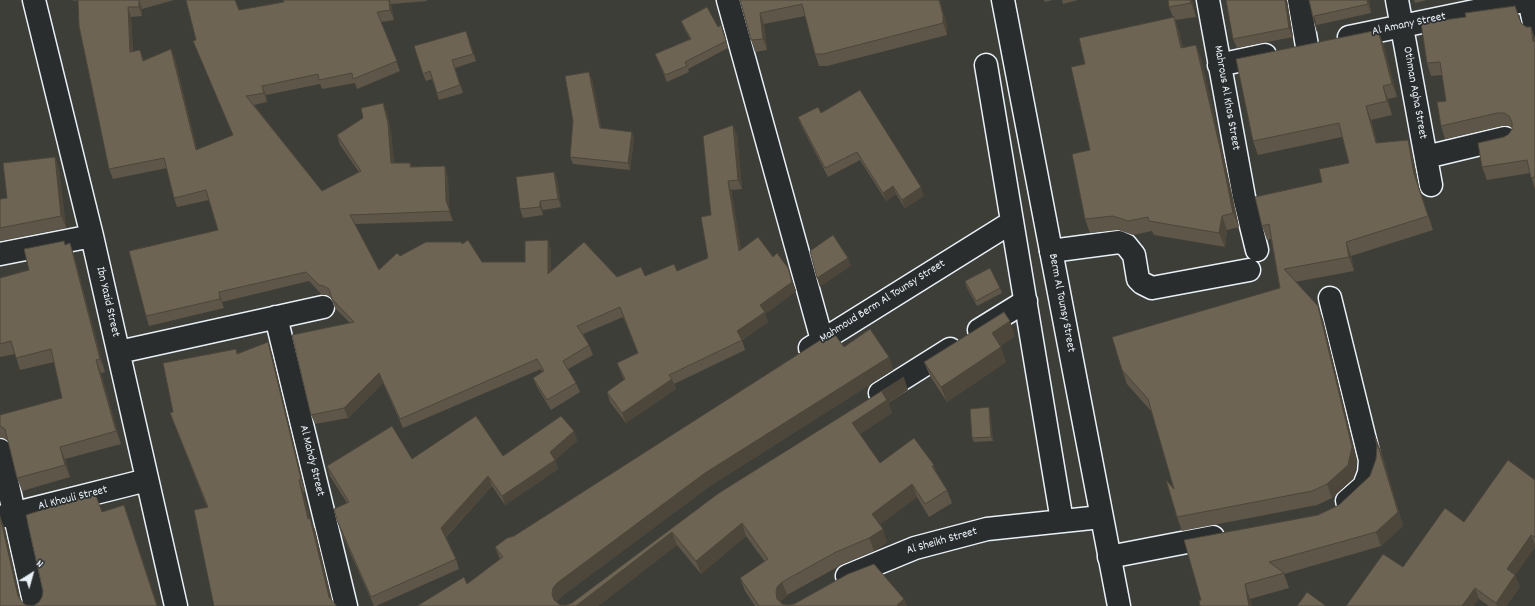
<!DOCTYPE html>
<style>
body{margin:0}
#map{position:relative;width:1535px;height:606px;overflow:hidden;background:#3e3e39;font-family:Dekko,sans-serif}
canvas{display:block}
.north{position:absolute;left:12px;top:554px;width:40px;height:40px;-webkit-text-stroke:3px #2a2d2e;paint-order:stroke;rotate:37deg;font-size:11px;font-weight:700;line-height:16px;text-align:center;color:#e8f1f8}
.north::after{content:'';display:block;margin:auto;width:14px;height:18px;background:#e8f1f8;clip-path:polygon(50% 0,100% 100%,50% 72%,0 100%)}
</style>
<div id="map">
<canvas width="1535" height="606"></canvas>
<div class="north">N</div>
</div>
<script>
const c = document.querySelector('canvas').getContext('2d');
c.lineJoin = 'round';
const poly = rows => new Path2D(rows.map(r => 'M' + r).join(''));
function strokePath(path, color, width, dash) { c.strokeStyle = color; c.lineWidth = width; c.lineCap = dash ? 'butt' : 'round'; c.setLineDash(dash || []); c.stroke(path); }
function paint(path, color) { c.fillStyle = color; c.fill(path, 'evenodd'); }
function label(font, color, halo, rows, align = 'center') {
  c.font = font + ' Dekko,sans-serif'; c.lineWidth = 3.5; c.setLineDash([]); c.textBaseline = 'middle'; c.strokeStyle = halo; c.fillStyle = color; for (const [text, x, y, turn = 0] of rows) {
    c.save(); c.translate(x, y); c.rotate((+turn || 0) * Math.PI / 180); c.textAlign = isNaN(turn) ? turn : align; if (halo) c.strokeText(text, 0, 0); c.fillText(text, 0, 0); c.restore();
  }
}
const minor = poly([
 [34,0,92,236,176,606],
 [728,0,822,340],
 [1208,0,1244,197,1257,250],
 [1299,0,1307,46],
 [1397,0,1431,185],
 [1529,0,1535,28],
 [1349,37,1528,0],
 [986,65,1062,521],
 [1219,65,1265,55],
 [1426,157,1505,138],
 [1051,251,1119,242,1126,245,1134,255,1138,279,1142,283,1152,288,1249,270],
 [0,254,92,236],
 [1330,298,1370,460,1369,473,1364,486,1347,501],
 [276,317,346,606],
 [979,330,1026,301],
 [810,348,1012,222],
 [119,352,323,307],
 [880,393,950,349],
 [0,450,35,606],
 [0,517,147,480],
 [1109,557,1213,537],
 [847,576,915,548,987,529,1101,517]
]);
const major = poly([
 [1003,0,1119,606]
]);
strokePath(minor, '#e8f1f8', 25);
strokePath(major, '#e8f1f8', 25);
strokePath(minor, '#2a2d2e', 22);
strokePath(major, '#2a2d2e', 22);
paint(poly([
 [73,0,174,0,142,9,142,16,131,17,133,52,144,60,171,49,175,59,197,150,233,135,197,50,193,41,196,40,239,10,284,2,283,0,426,0,427,1,391,4,394,20,381,22,400,71,357,89,355,83,322,89,320,84,266,95,267,102,254,105,322,191,359,172,340,145,337,135,363,118,383,103,387,113,391,133,394,163,410,163,412,167,448,176,449,210,453,221,355,224,379,270,400,256,462,244,482,262,525,262,551,250,551,271,617,277,645,276,677,271,708,258,711,215,737,135,742,189,731,190,741,250,773,257,788,268,796,291,765,314,768,322,742,340,745,350,674,384,676,389,626,423,610,402,607,392,624,380,617,363,638,353,623,317,583,334,589,345,593,355,568,369,576,383,580,392,551,410,537,387,533,378,542,372,541,369,403,428,383,383,348,418,315,424,311,415,350,323,335,308,331,298,327,295,322,295,309,281,222,302,224,308,149,326,146,316,218,230,209,200,177,207,174,198,167,168,113,179,109,169,78,0,74,1],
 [740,0,940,0,947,27,947,35,827,66,819,66,815,54,805,16,764,24,767,50,755,52,751,40],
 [1044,0,1053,0,1045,2],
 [1062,0,1078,0,1063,4],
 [1168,0,1192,0,1196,17,1175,20,1179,31,1183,48,1196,45,1201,59,1225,162,1239,227,1227,230,1225,247,1154,235,1152,231,1133,235,1118,230,1090,233,1085,219,1090,150,1173,17,1169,7],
 [1226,0,1287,0,1293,37,1237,48,1233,39],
 [1309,0,1369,0,1371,13,1317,25,1317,32],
 [1414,0,1427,0,1415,3],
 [1466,17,1520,19,1522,24,1526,27,1531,27,1535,38,1535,189,1530,173,1487,180,1482,167,1504,137,1509,134,1512,128,1509,126,1502,126,1445,139,1441,126,1446,101,1442,75,1431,76,1427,63],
 [681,21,718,27,721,25,728,48,688,69,689,72,667,82,655,54,690,39,684,28],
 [466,31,476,61,455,68,463,93,439,100,432,79,426,81,423,74],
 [1383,43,1397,97,1388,99,1392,115,1371,120,1377,143,1408,140,1412,153,1419,187,1433,230,1351,256,1354,271,1295,282,1318,306,1323,320,1357,461,1353,479,1332,498,1317,505,1182,531,1177,517,1174,489,1151,411,1127,384,1122,370,1280,288,1271,239,1267,240,1262,226,1349,163,1342,137,1258,155,1253,141],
 [592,79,601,128,634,139,630,170,573,164,570,157],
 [821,113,924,196,905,208,896,194,886,201,860,160,828,177,801,125,798,117],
 [55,157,59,170,66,228,0,241,0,199,7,198],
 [554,172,557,180,561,207,543,210,543,215,523,218,520,209],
 [70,243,74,256,105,372,101,373,121,444,65,459,70,477,22,491,17,478,8,441,3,438,0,438,0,415,62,398,54,362,20,370,15,354,0,357,0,278,29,270,66,244],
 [965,281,1000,288,1002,293,977,306,966,286],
 [1015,336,1000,346,1006,362,947,402,930,376,924,362],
 [268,342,272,354,305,491,303,492,310,518,315,530,332,599,207,507,170,413,173,412,236,349,238,354],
 [844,347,889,357,893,370,710,486,562,596,557,601,557,603,560,605,566,605,572,603,719,493,908,390,888,403,892,413,860,434,880,463,938,475,947,490,952,503,929,517,917,497,880,524,887,542,874,551,841,565,787,595,782,600,781,603,782,604,788,605,904,599,907,606,755,606,745,591,740,578,765,562,746,536,701,574,677,545,598,606,417,606,467,584,500,559,495,547],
 [990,412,993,441,974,442,972,438],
 [574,431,577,441,555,460,558,469,505,505,492,486,446,537,456,559,459,569,376,606,374,606,340,530,337,520,347,503,330,476,327,466,412,459,503,456],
 [1381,451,1403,526,1381,546,1284,574,1289,588,1250,599,1201,600,1318,515,1339,505,1370,476],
 [1535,480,1535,547,1515,575,1520,587,1506,606,1489,606,1479,599,1403,567,1464,522]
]), '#5e5648');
paint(poly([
 [139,0,142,9,142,16,139,7],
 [389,0,390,0,391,4,394,20,390,10],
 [939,0,940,0,947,27,947,35,943,23],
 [1190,0,1192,0,1196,17,1191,3],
 [1285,0,1287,0,1293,37,1289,28],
 [1367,0,1369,0,1371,13,1368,4],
 [128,7,131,17,133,62,130,52],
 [760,13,764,24,767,50,763,39],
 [1314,16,1317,25,1317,32,1314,22],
 [1174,17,1179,31,1186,62,1181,48],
 [721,25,724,32,728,48,726,41],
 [1531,27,1535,38,1535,46,1533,41],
 [1378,30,1383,43,1397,97,1392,84],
 [1196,45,1201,59,1225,162,1239,227,1233,213],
 [171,49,175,59,199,160,196,150],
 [140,50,144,60,146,71,143,61],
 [589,72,592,79,603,136,600,128],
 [262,86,266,95,267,102,264,93],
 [1383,86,1388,99,1392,115,1387,101],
 [383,103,387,113,391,133,395,173,391,163],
 [1366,106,1371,120,1381,157,1376,143],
 [733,125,737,135,742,189,738,180],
 [632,132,634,139,630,170,628,163],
 [1408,140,1412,153,1419,187,1433,230,1414,174],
 [55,157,59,170,66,228,61,216],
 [445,166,448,176,449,210,446,201],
 [554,172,557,180,561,207,558,199],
 [728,181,731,190,743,261,739,251],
 [893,186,896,194,886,201,883,193],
 [921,187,924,196,905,208,902,200],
 [540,201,543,210,543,215,540,207],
 [1222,216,1227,230,1225,247,1219,233],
 [548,240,551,250,551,284,548,274],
 [1346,242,1351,256,1354,271,1349,257],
 [70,243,74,256,105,372,100,359],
 [848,258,851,266,820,287,817,278],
 [788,268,796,291,765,314,768,322,741,340,737,331,760,305],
 [219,292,222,302,224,308,220,299],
 [1318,306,1323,320,1357,461,1353,479,1332,498,1327,484],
 [1010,321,1015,336,997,348,992,333],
 [268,342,272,354,305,491,301,479],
 [1001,347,1006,362,947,402,941,387],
 [889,357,893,370,710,486,562,596,557,601,557,606,552,594,553,588,557,583,705,473],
 [96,360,101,373,121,444,116,431],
 [379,373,383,383,348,418,344,408],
 [904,377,908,390,888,403,892,413,857,436,852,423,882,392],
 [672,379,676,389,626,423,622,413],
 [989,407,990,412,993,441,991,437],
 [574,431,577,441,555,460,558,469,505,505,502,496],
 [1375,436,1381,451,1403,526,1381,546,1376,532,1398,512],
 [60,447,65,459,70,477,65,465],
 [934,465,939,478,932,466],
 [488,476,492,486,445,537,441,528],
 [299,480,303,492,313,531,308,519],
 [912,484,917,497,877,527,872,514],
 [124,505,129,518,158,606,157,606],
 [0,516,5,529,22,606,18,596],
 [310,518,315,530,333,606,329,597],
 [742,523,746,536,701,574,696,561],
 [883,529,887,542,874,551,869,538],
 [672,532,677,545,598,606,576,606],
 [1531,535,1535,544,1535,547,1511,581,1507,569],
 [1515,575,1520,587,1506,606,1497,606,1496,603],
 [782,582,787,595,782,600,781,605,777,599,776,592,777,587],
 [1245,584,1250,599,1252,606,1249,606],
 [1475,588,1479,599,1474,606,1462,606],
 [904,599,907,606,897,606,897,605]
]), '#4c463b');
const building = poly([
 [78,0,139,0,139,7,128,7,130,52,140,50,143,61,171,49,196,150,233,135,193,41,196,40,186,0,235,0,239,10,284,2,283,0,389,0,390,10,377,12,397,61,353,79,352,73,319,80,318,74,262,86,264,93,246,96,322,191,361,171,337,135,363,118,361,108,383,103,388,123,391,163,410,163,410,167,445,166,446,201,450,211,350,215,379,270,397,253,400,256,426,242,461,242,462,244,468,240,482,262,525,262,525,241,548,240,548,274,584,242,617,277,641,267,645,276,674,264,677,271,708,258,701,217,711,215,703,136,733,125,738,180,728,181,739,251,758,237,773,257,777,253,788,268,792,282,760,305,765,312,737,331,742,340,669,375,672,379,622,413,607,392,625,379,617,363,638,353,620,307,577,326,589,345,563,361,576,383,547,400,533,378,544,371,537,359,400,419,379,373,344,408,311,415,292,335,354,322,332,299,329,289,324,286,319,285,306,272,219,292,220,299,146,316,129,251,218,230,206,190,174,198,164,158,109,169,79,26,78,0],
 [740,0,939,0,943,15,943,23,823,54,815,54,802,4,760,13,763,39,751,40,740,0],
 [1168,0,1190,0,1191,3,1169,7,1168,0],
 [1226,0,1285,0,1289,28,1233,39,1226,0],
 [1309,0,1367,0,1368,4,1314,16,1314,22,1309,0],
 [1515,6,1521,23,1526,27,1531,27,1533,41,1535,42,1535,177,1531,178,1527,160,1482,167,1478,143,1504,137,1509,134,1512,129,1512,122,1509,116,1504,113,1497,113,1441,126,1437,102,1446,101,1440,62,1427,63,1421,23,1466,17,1465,13,1515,6],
 [707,7,718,27,721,25,726,41,685,62,687,66,665,75,655,54,691,39,681,21,707,7],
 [1174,17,1181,48,1196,45,1220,148,1233,213,1222,216,1219,233,1149,221,1148,217,1128,221,1113,216,1085,219,1072,154,1090,150,1071,67,1085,64,1079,38,1174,17],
 [1378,30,1392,84,1383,86,1387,101,1366,106,1376,143,1408,140,1414,174,1428,216,1346,242,1349,257,1284,269,1318,306,1352,447,1348,465,1327,484,1312,491,1177,517,1166,480,1174,489,1148,399,1122,370,1112,337,1280,288,1269,224,1262,226,1255,197,1322,182,1319,169,1349,163,1339,123,1253,141,1236,59,1378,30],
 [466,31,473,54,452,60,460,85,437,93,430,71,423,74,414,46,466,31],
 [589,72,600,128,632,132,628,163,570,157,573,121,565,76,589,72],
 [860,90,921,187,902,200,893,186,883,193,857,152,825,168,798,117,818,107,821,113,860,90],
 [55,157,61,216,0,228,0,199,7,198,3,163,55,157],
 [554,172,558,199,540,201,540,207,520,209,516,177,554,172],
 [833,235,848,258,817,278,810,251,833,235],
 [64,241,65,245,70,243,100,359,96,360,116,431,60,447,65,465,17,478,5,429,0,426,0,415,62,398,51,349,16,358,11,341,0,344,0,278,29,270,24,249,64,241],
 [990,268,1000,288,976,301,965,281,990,268],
 [1004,312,1010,321,992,333,1001,347,941,387,924,362,1004,312],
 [870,329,889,357,705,473,557,583,553,588,552,594,554,600,560,605,566,605,572,603,719,493,904,377,882,392,887,400,852,423,880,463,914,438,934,465,932,466,947,490,925,504,912,484,872,514,883,529,869,538,836,552,782,582,777,587,776,592,777,599,782,604,788,605,794,604,848,574,874,564,904,599,897,605,898,606,759,606,740,578,768,559,742,523,696,561,672,532,576,606,417,606,464,577,467,584,503,557,495,547,507,538,514,536,833,332,844,347,870,329],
 [268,342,301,479,299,480,308,519,310,518,329,597,336,605,336,606,214,606,194,510,208,507,170,413,173,412,163,363,236,349,237,354,268,342],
 [989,407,991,437,972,438,970,409,989,407],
 [476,416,503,456,561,416,574,431,550,452,555,460,502,496,488,476,441,528,456,559,371,597,337,520,334,509,349,502,327,466,392,426,412,459,476,416],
 [1375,436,1398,512,1376,532,1269,562,1284,573,1245,584,1249,606,1200,606,1199,601,1201,600,1184,540,1318,515,1339,505,1370,476,1376,459,1377,446,1375,436],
 [1508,460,1535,480,1535,537,1531,535,1507,569,1515,575,1496,603,1475,588,1462,606,1346,606,1383,554,1403,567,1445,508,1464,522,1508,460],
 [95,493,102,512,124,505,157,606,0,606,0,516,18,596,22,602,26,605,33,606,39,602,42,597,43,591,26,515,95,493],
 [1307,592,1326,606,1297,606,1307,592]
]);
paint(building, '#6d6454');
strokePath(building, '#4c463b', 1);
label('12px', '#e8f1f8', '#2a2d2e', [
 ["Al Amany Street",1409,25,-12],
 ["Othman Agha Street",1414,93,80],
 ["Mahrous Al Khos Street",1226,98,80],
 ["Ibn Yazid Street",107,302,77],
 ["Mahmoud Berm Al Tounsy Street",883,302,-32],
 ["Berm Al Tounsy Street",1061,303,79],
 ["Al Mahdy Street",311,461,76],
 ["Al Khouli Street",73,499,-14],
 ["Al Sheikh Street",942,542,-16]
]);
</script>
